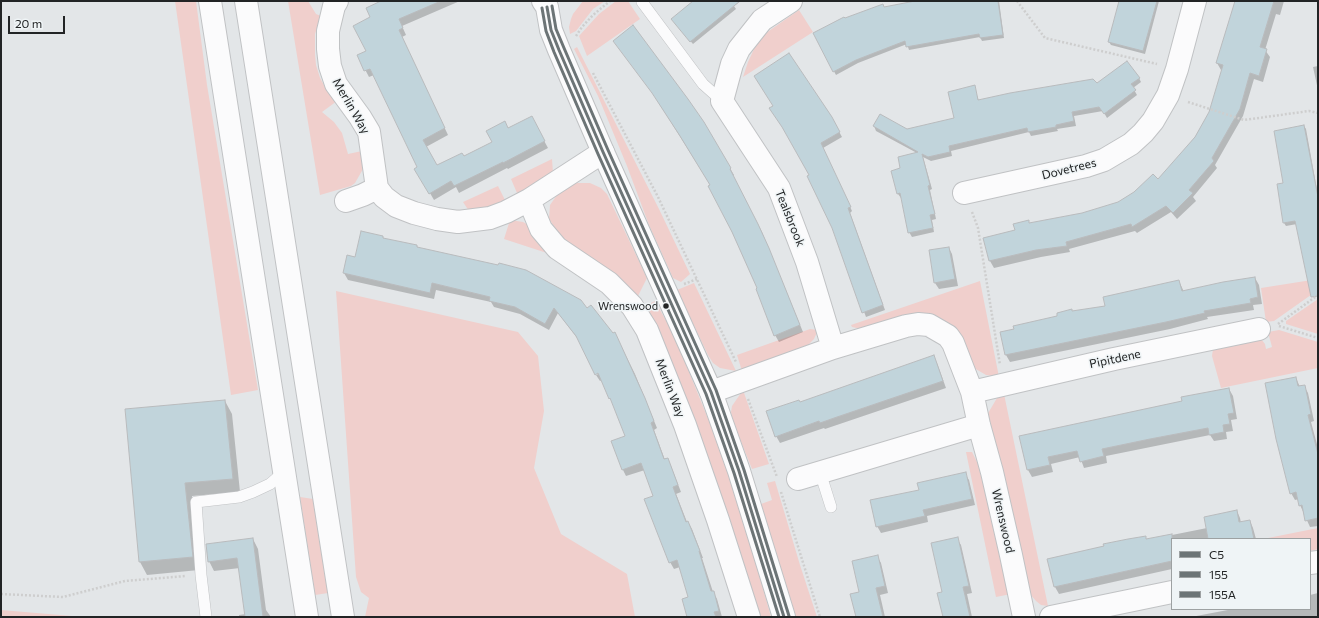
<!DOCTYPE html>
<style>
body{margin:0}
#map{position:relative;width:1319px;height:618px;overflow:hidden;background:#e3e6e8;font-family:Commissioner,sans-serif}
canvas{display:block}
.frame{position:absolute;inset:0;border:2px solid #222425;pointer-events:none}
.legend{position:absolute;left:1171px;top:538px;width:140px;height:72px;box-sizing:border-box;background:#eff4f6;border:1px solid #9da1a2;margin:0;padding:5px 7px;list-style:none;font-size:12px;color:#222425}
.legend li{display:flex;align-items:center;gap:8px;height:20px}
.legend b{width:20px;border:1px solid #9da1a2}
.scale{position:absolute;left:8px;top:16px;width:57px;height:18px;box-sizing:border-box;border:2px solid #222425;border-top:0;padding-left:5px;font-size:12px;line-height:14px;white-space:nowrap;color:#222425;-webkit-text-stroke:3px #eff4f6;paint-order:stroke}
</style>
<div id="map">
<canvas width="1319" height="618"></canvas>
<div class="frame"></div>
<ul class="legend">
<li><b style="height:5px;background:#6c7476"></b>C5</li>
<li><b style="height:5px;background:#6c7476"></b>155</li>
<li><b style="height:5px;background:#6c7476"></b>155A</li>
</ul>
<div class="scale">20 m</div>
</div>
<script>
const c = document.querySelector('canvas').getContext('2d');
c.lineJoin = 'round';
function paint(path, color) { c.fillStyle = color; c.fill(path, 'evenodd'); }
const poly = rows => new Path2D(rows.map(r => 'M' + r).join(''));
function strokePath(path, color, width, dash) { c.strokeStyle = color; c.lineWidth = width; c.lineCap = dash ? 'butt' : 'round'; c.setLineDash(dash || []); c.stroke(path); }
function label(font, color, halo, rows, align = 'center') {
  c.font = font + ' Commissioner,sans-serif'; c.lineWidth = 3; c.setLineDash([]); c.textBaseline = 'middle'; c.strokeStyle = halo; c.fillStyle = color; for (const [text, x, y, turn = 0] of rows) {
    c.save(); c.translate(x, y); c.rotate((+turn || 0) * Math.PI / 180); c.textAlign = isNaN(turn) ? turn : align; if (halo) c.strokeText(text, 0, 0); c.fillText(text, 0, 0); c.restore();
  }
}
paint(poly([
 [175,1,196,1,207,85,258,390,231,395],
 [288,1,308,1,316,14,321,16,315,34,315,54,316,65,320,78,328,92,337,101,322,112,334,122,342,133,348,154,362,151,363,169,355,183,351,186,320,195],
 [583,1,605,1,593,9,576,31,570,34,569,27,571,19,573,14],
 [616,1,628,1,640,19,587,56,579,36,599,14],
 [799,10,813,32,743,77,748,62,755,47,766,33],
 [577,47,659,209,690,274,681,282,673,278,649,225,627,166,598,96,574,49],
 [552,159,553,173,520,195,517,193,511,179],
 [577,183,590,183,601,188,607,194,647,278,637,298,561,237,549,219,550,205,557,195,569,185],
 [498,186,506,202,479,211,469,211,463,202],
 [510,220,523,222,532,227,553,255,504,239],
 [1318,279,1318,290,1274,321,1266,322,1261,288],
 [980,281,999,377,986,375,974,368,952,326,937,317,861,329,852,327,851,325],
 [694,283,736,371,720,368,713,363,708,355,677,290],
 [336,291,518,332,538,356,544,411,534,468,561,534,627,574,635,617,365,617,369,598,361,592,356,577],
 [1318,299,1318,334,1286,324,1286,321],
 [655,301,674,335,724,458,751,545,771,617,756,617,643,307],
 [810,329,818,330,814,339,808,345,742,371,737,355],
 [1279,330,1318,342,1318,368,1221,388,1212,356,1213,349,1261,339,1265,344,1266,349,1272,347,1268,332],
 [743,390,769,464,752,469,733,422,731,412,732,406],
 [1004,394,1048,606,1041,605,1036,601,1030,594,987,415,997,398],
 [966,452,972,452,978,464,1011,594,996,597],
 [775,481,800,565,817,617,795,617,761,504,772,500,767,483],
 [300,497,313,499,328,593,315,595],
 [1318,528,1318,549,1310,551,1310,539,1263,539],
 [1,610,72,616,72,617,1,617]
]), '#f0cfcc');
paint(poly([
 [383,1,460,1,402,26,406,35,402,37,448,135,426,147,437,167,464,158,494,143,508,130,535,124,548,148,508,169,507,168,459,193,456,187,434,200,416,169,418,168,374,75,369,77,358,56,367,51,372,18],
 [694,1,741,1,734,6,736,9,693,44,674,22],
 [921,1,999,1,1004,38,982,41,980,37,909,50,907,44,858,63,836,75,814,34,884,8],
 [1120,1,1159,1,1145,54,1111,45,1109,42],
 [1236,1,1284,1,1280,15,1276,14,1265,50,1270,57,1263,82,1254,79,1243,116,1215,165,1217,168,1193,197,1196,201,1177,219,1171,212,1137,233,1135,231,1069,249,1070,252,1041,257,994,268,990,261,985,239,1016,231,1028,221,1030,224,1083,214,1119,203,1158,181,1195,137,1210,112,1222,70,1221,70,1217,63],
 [1318,66,1318,90,1313,67],
 [1139,78,1141,82,1133,88,1137,95,1107,118,1103,111,1074,116,1076,126,1057,129,1058,131,1031,136,1029,132,951,151,952,156,931,161,923,157,932,189,930,190,936,219,932,220,934,232,912,237,909,232,902,198,901,198,898,194,902,169,917,153,876,131,874,126,906,130,955,119,974,87,979,101],
 [657,100,703,123,734,175,733,176,762,232,803,332,779,342,775,335,758,289,711,186],
 [831,117,842,137,823,148,852,211,850,213,885,310,866,317,833,228,810,176,785,131],
 [1304,126,1306,129,1318,195,1318,276,1297,224,1286,226,1284,223,1284,184],
 [383,237,384,239,417,246,418,248,587,310,618,340,635,374,657,428,654,430,665,460,667,459,671,466,681,492,676,494,687,522,688,522,692,529,703,558,702,558,713,592,717,599,722,617,688,617,690,598,680,567,674,569,670,562,655,496,645,470,626,476,623,470,626,437,614,405,602,380,600,381,596,375,603,372,558,313,549,330,520,314,494,307,491,302,436,290,434,299,348,280,344,273,348,256,356,258],
 [949,248,952,254,958,286,939,289,935,283],
 [1255,278,1259,285,1262,304,1253,305,1254,310,1207,317,1208,319,1170,329,1010,362,1006,355,1002,333,1072,312,1106,306,1179,281,1184,292],
 [933,357,937,363,946,388,825,429,824,428,780,443,776,436,799,403],
 [1296,378,1300,387,1304,386,1308,393,1314,421,1311,422,1318,448,1318,526,1310,527,1300,505,1299,499,1295,500,1291,493],
 [1229,389,1233,396,1237,419,1231,420,1233,431,1226,432,1227,439,1214,441,1210,435,1106,456,1107,463,1084,468,1080,457,1051,464,1053,472,1032,477,1028,470,1021,437,1183,401],
 [225,401,232,414,240,492,192,496,199,570,147,575,140,562],
 [965,474,969,480,975,505,927,516,928,522,881,533,877,526,920,490],
 [1237,511,1240,518,1241,523,1250,521,1253,528,1256,539,1172,539,1172,569,1059,594,1055,587,1049,559,1145,537,1147,540,1207,528],
 [253,539,258,549,266,610,271,617,239,617,239,615,246,614,240,568,214,571,209,561],
 [957,539,961,545,972,593,967,594,972,617,944,617,943,593],
 [877,556,881,563,888,593,880,595,885,617,857,617,860,593],
 [1318,593,1318,617,1191,617,1233,609,1310,609,1310,595]
]), '#0003');
const building = poly([
 [381,1,441,1,399,19,403,28,399,30,445,128,423,140,437,165,462,153,464,156,492,142,486,131,505,121,508,128,532,116,545,141,503,163,503,162,454,186,451,181,429,194,414,169,417,167,370,69,364,71,357,55,366,51,353,26,370,17,366,8,381,1],
 [693,1,740,1,690,42,671,19,693,1],
 [915,1,998,1,1003,35,980,38,979,34,906,47,905,41,856,60,833,72,813,33,844,17,845,18,883,4,884,7,915,1],
 [1119,1,1157,1,1143,51,1108,42,1119,1],
 [1235,1,1274,1,1260,47,1267,49,1259,76,1250,73,1240,109,1212,158,1214,161,1189,190,1193,193,1173,213,1166,206,1132,227,1131,224,1066,242,1067,246,1036,250,989,261,983,238,1015,230,1013,224,1029,220,1029,223,1082,213,1118,202,1134,192,1153,174,1158,179,1195,137,1209,112,1223,65,1216,63,1235,1],
 [633,25,688,99,704,122,731,168,730,169,758,224,769,248,800,325,774,336,756,289,757,288,732,232,708,186,710,185,680,136,652,93,613,41,633,25],
 [789,53,832,117,840,132,821,143,851,207,848,208,883,305,862,313,832,228,807,176,809,175,782,127,769,108,773,106,754,76,789,53],
 [1127,61,1140,78,1131,84,1136,90,1104,114,1099,107,1072,112,1074,121,1056,125,1056,127,1028,132,1027,128,949,146,950,152,928,157,922,154,930,185,928,186,935,214,930,215,933,228,908,233,900,193,897,194,891,171,900,168,898,157,918,152,873,126,880,114,907,129,954,118,948,92,975,85,978,100,1010,93,1093,79,1097,83,1127,61],
 [1304,125,1318,197,1318,296,1311,297,1295,221,1283,223,1277,184,1283,183,1274,131,1304,125],
 [361,231,383,236,383,238,417,245,417,247,498,265,499,263,526,270,581,300,587,308,591,305,613,333,615,332,645,398,654,421,651,423,664,459,668,458,678,485,673,487,686,522,688,521,700,551,699,551,711,591,714,591,719,611,714,612,716,617,687,617,682,599,688,597,677,560,669,563,644,499,653,496,641,463,622,470,611,441,625,436,610,398,609,399,598,373,595,375,576,336,554,308,545,324,515,307,489,301,490,297,432,283,430,293,343,273,347,255,355,257,361,231],
 [949,247,955,279,934,283,929,250,949,247],
 [1255,277,1258,297,1250,299,1251,303,1204,311,1205,313,1166,322,1005,355,1000,332,1014,329,1013,326,1057,316,1057,313,1072,309,1072,311,1105,306,1103,297,1179,280,1182,291,1223,282,1255,277],
 [934,355,943,381,837,417,820,423,819,421,775,437,766,411,799,400,800,402,934,355],
 [1296,377,1298,386,1305,385,1311,414,1308,415,1318,454,1318,518,1305,521,1302,505,1299,506,1296,492,1290,494,1276,439,1265,383,1296,377],
 [1229,388,1234,413,1228,414,1230,424,1223,425,1224,432,1209,435,1208,428,1150,439,1102,449,1104,456,1080,462,1077,451,1048,457,1050,465,1027,470,1019,436,1182,401,1181,397,1229,388],
 [225,400,233,479,185,483,193,557,139,562,125,409,225,400],
 [966,472,972,499,923,510,925,516,876,527,870,500,919,490,917,483,966,472],
 [1237,510,1239,522,1250,520,1254,539,1208,539,1204,517,1237,510],
 [1172,534,1172,561,1054,587,1047,559,1104,546,1103,544,1128,539,1146,536,1146,539,1172,534],
 [958,537,969,586,963,587,970,617,943,617,937,593,942,592,931,543,958,537],
 [253,538,263,617,245,617,237,558,208,562,206,544,253,538],
 [878,555,885,586,876,588,883,617,856,617,850,594,859,592,852,561,878,555]
]);
paint(building, '#c1d4db');
strokePath(building, '#b9bbbd', 1);
const lane = poly([
 [642,2,703,84,722,101],
 [820,472,831,507],
 [206,617,201,575,196,502,239,497,253,492,270,484,285,471]
]);
const street = poly([
 [337,1,334,6,328,31,328,49,330,66,336,84,360,117,369,132,377,188,384,197,396,206,414,213,437,219,458,222,490,218,506,212,529,200,541,229,557,248,609,283,632,306,647,330,685,425,718,520,749,617],
 [791,1,762,20,739,49,732,64,722,101,779,188,807,262,833,348],
 [964,193,1086,166,1104,160,1131,144,1143,133,1153,121,1168,95,1177,69,1195,1],
 [529,200,603,152],
 [346,201,363,195,377,188],
 [711,392,833,348,906,326,918,324,929,325,948,336,953,343,972,392,979,425,992,472,1011,555,1024,617],
 [972,392,1114,359,1259,329],
 [798,479,979,425],
 [1310,563,1318,562],
 [1051,617,1172,592]
]);
const secondary = poly([
 [543,1,547,7,551,30,559,50,603,152,711,392,739,471,784,617]
]);
const highway = poly([
 [210,1,307,617],
 [246,1,343,617]
]);
strokePath(lane, '#c0c2c4', 12);
strokePath(street, '#c0c2c4', 24);
strokePath(secondary, '#c0c2c4', 24);
strokePath(highway, '#c0c2c4', 24);
strokePath(poly([
 [1017,1,1045,38,1157,64],
 [576,36,582,27,593,15,610,1],
 [593,73,658,197,736,362],
 [1188,102,1244,120,1309,111,1318,113],
 [972,212,978,228,1000,365],
 [684,284,697,279],
 [1278,324,1318,295],
 [1279,326,1318,338],
 [748,399,777,477],
 [781,492,820,617],
 [1,594,63,597,125,581,186,576]
]), '#cecece', 2.5, [2, 2]);
strokePath(lane, '#fbfbfc', 11);
strokePath(street, '#fbfbfc', 22);
strokePath(secondary, '#fbfbfc', 22);
strokePath(highway, '#fbfbfc', 22);
strokePath(poly([
 [547,7,551,30,559,50,603,152,711,392,739,471,784,617]
]), '#6c7476', 3);
strokePath(poly([
 [542,8,546,31,554,52,598,154,706,394,734,473,779,617]
]), '#6c7476', 3);
strokePath(poly([
 [552,6,556,29,564,48,608,150,716,390,744,470,789,616]
]), '#6c7476', 3);
for (const [x, y, r, color] of [
 [666,306,3.5,"#222425"]
]) { const dot = new Path2D(); dot.arc(x, y, r, 0, 2 * Math.PI); c.fillStyle = color; c.fill(dot); strokePath(dot, '#eff4f6', 1.5); }
label('11px', '#222425', '#eff4f6', [
 ["Wrenswood",658,306]
], 'right');
label('12px', '#222425', '#eff4f6', [
 ["Merlin Way",351,106,60],
 ["Dovetrees",1069,169,-14],
 ["Tealsbrook",790,218,68],
 ["Pipitdene",1115,359,-12],
 ["Merlin Way",670,388,69],
 ["Wrenswood",1003,521,77]
]);
</script>
